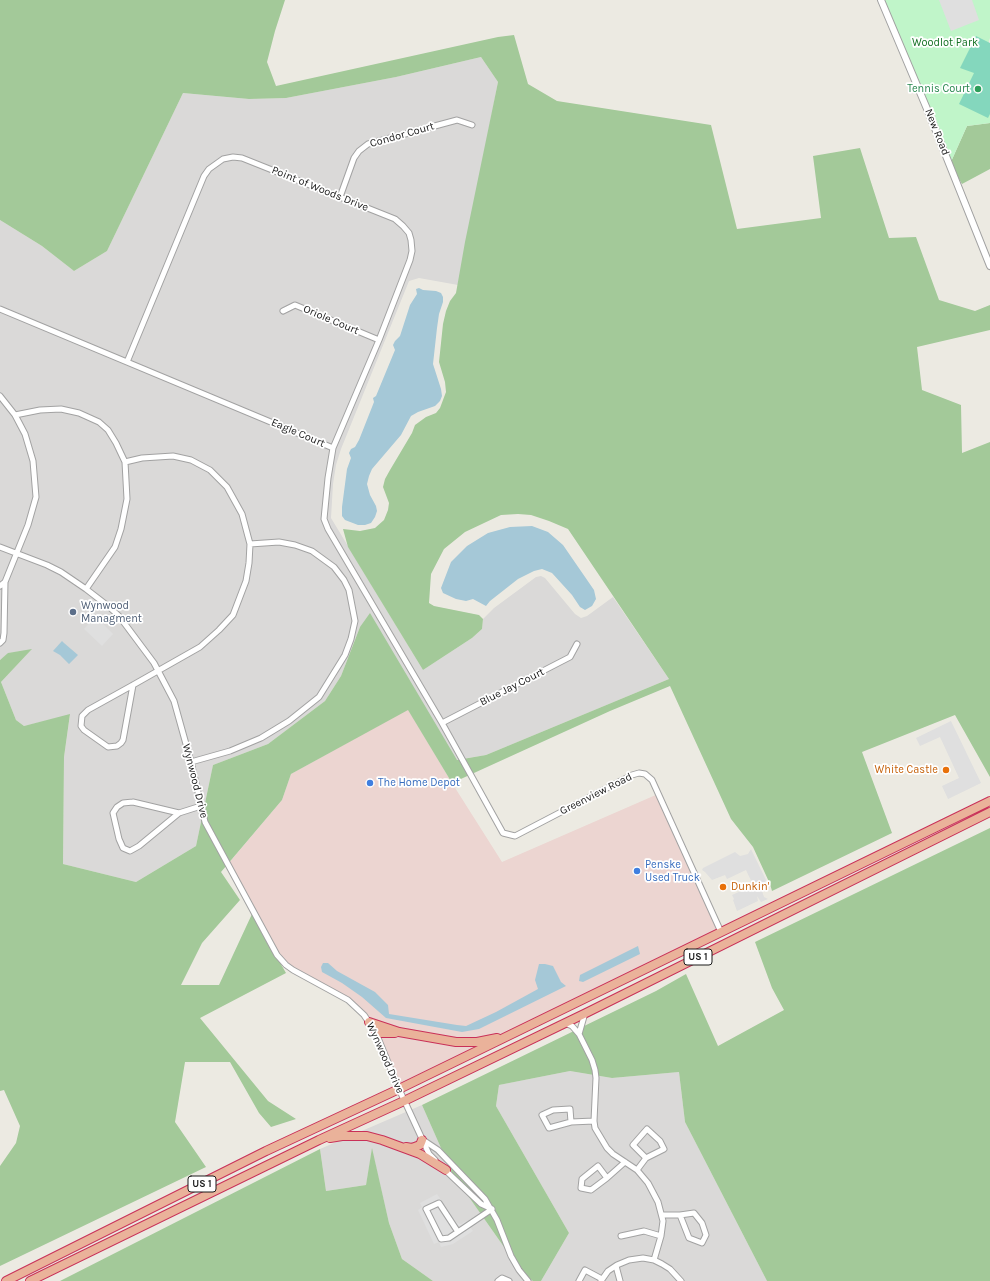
<!DOCTYPE html>
<style>
body{margin:0}
canvas{display:block;background:#eceae2}
</style>
<canvas width="990" height="1281"></canvas>
<script>
const c = document.querySelector('canvas').getContext('2d');
c.lineJoin = 'round';
function paint(path, color) { c.fillStyle = color; c.fill(path, 'evenodd'); }
const poly = rows => new Path2D(rows.map(r => 'M' + r).join(''));
function strokePath(path, color, width, dash) { c.strokeStyle = color; c.lineWidth = width; c.lineCap = dash ? 'butt' : 'round'; c.setLineDash(dash || []); c.stroke(path); }
function label(font, color, halo, rows, align = 'center') {
  c.font = font + ' Karla,sans-serif'; c.lineWidth = 3.5; c.setLineDash([]); c.textBaseline = 'middle'; c.strokeStyle = halo; c.fillStyle = color; for (const [text, x, y, turn = 0] of rows) {
    c.save(); c.translate(x, y); c.rotate((+turn || 0) * Math.PI / 180); c.textAlign = isNaN(turn) ? turn : align; if (halo) c.strokeText(text, 0, 0); c.fillText(text, 0, 0); c.restore();
  }
}
paint(poly([
 [481,57,498,82,458,285,419,278,409,281,341,449,336,465,333,484,331,518,423,670,472,638,482,629,483,619,494,608,536,577,541,576,545,578,575,614,581,618,587,616,613,597,669,679,486,755,456,760,360,627,341,676,325,701,268,744,213,765,196,846,136,882,63,864,64,757,70,715,24,726,16,720,1,682,31,650,9,653,0,660,0,220,42,246,74,271,107,251,183,93,249,99,286,98,396,77],
 [570,1071,612,1078,679,1072,685,1122,767,1281,541,1281,569,1233,496,1106,499,1085],
 [422,1105,452,1173,523,1274,533,1281,433,1281,402,1259,389,1223,372,1150,366,1185,326,1191,320,1149]
]), '#dad9d8');
paint(poly([
 [408,709,452,783,502,862,658,794,721,932,399,1089,376,1033,358,1008,282,960,228,864,282,800,291,774]
]), '#ecd5d1');
paint(poly([
 [0,0,285,0,275,31,267,62,276,86,498,37,514,35,528,84,557,101,711,125,737,229,821,218,813,156,860,148,889,238,916,237,939,300,975,311,990,305,990,330,917,347,922,390,961,405,962,453,990,442,990,777,955,715,862,752,892,833,772,891,770,884,753,847,731,819,670,686,610,711,452,783,408,710,291,774,282,800,221,872,240,900,202,943,181,985,219,985,252,914,286,973,200,1018,268,1101,296,1119,271,1127,259,1113,230,1062,185,1062,175,1122,206,1167,0,1266,0,1166,16,1143,20,1126,4,1090,0,1091,0,660,8,653,32,649,1,682,16,720,24,726,70,714,64,757,63,864,136,882,196,846,213,765,268,744,325,701,341,676,360,627,370,613,457,760,486,755,669,679,568,529,549,521,531,515,518,514,501,515,465,532,444,549,431,574,429,603,434,606,479,615,483,619,482,629,472,638,423,670,348,547,343,529,360,531,375,528,384,520,388,510,389,503,383,487,385,479,390,470,412,433,415,425,426,417,436,413,440,408,446,392,445,382,439,362,443,324,446,311,450,301,456,293,465,242,498,82,481,57,396,77,286,98,249,99,183,93,107,251,74,271,42,246,0,220],
 [990,123,990,169,962,184,950,164,967,126],
 [990,828,990,1281,767,1281,685,1122,679,1072,612,1078,570,1071,499,1085,496,1106,569,1233,541,1281,533,1281,523,1274,452,1173,422,1105,656,991,686,974,718,1046,784,1010,772,988,755,942],
 [372,1148,389,1223,402,1259,433,1281,60,1281,320,1149,326,1191,366,1185]
]), '#a3c999');
paint(poly([
 [881,0,990,0,990,38,988,44,990,45,990,123,967,126,950,164]
]), '#c0f5c9');
paint(poly([
 [976,36,990,43,990,114,988,118,959,104,974,73,960,68]
]), '#84d7bd');
paint(poly([
 [939,0,972,0,979,20,951,31],
 [97,618,113,634,102,646,84,629,92,620,94,621],
 [951,721,981,783,948,799,942,786,959,778,940,737,920,746,916,738],
 [751,849,766,880,762,887,762,891,764,897,768,899,761,902,757,896,758,901,737,911,733,900,734,899,732,895,752,886,753,889,755,889,746,870,727,879,725,875,712,880,705,872,702,870,703,868,735,852,740,856,748,854],
 [437,1194,457,1223,461,1224,466,1221,473,1231,453,1244,441,1247,439,1242,434,1244,418,1210,422,1207,420,1203]
]), '#dfdfdf');
paint(poly([
 [419,288,423,290,436,291,441,293,443,297,443,302,439,314,437,328,433,364,441,389,442,396,440,401,435,406,418,412,411,416,401,435,372,469,369,476,367,484,370,495,376,506,377,511,375,517,371,523,365,525,358,525,345,520,342,516,342,507,347,469,351,458,349,453,351,449,355,447,359,440,374,402,373,398,376,396,395,350,393,345,395,341,400,336,410,305,417,294,416,289],
 [532,526,548,532,563,545,594,590,596,599,592,606,585,610,580,607,572,595,552,573,542,569,534,571,518,579,490,601,486,606,473,599,466,601,456,599,443,593,441,588,451,562,467,546,488,533,510,527],
 [62,641,64,643,78,655,69,664,60,655,53,651],
 [638,946,640,954,583,982,579,981,580,975],
 [323,963,328,963,337,971,375,992,388,1005,389,1014,457,1025,466,1026,496,1012,538,989,535,980,539,964,545,964,553,966,561,982,566,986,479,1029,462,1032,386,1018,362,997,342,983,322,972,321,967]
]), '#a5c8d7');
const minor = poly([
 [340,197,354,158,359,151,368,144,457,120,472,125],
 [0,309,333,448],
 [283,311,295,305,379,340],
 [127,362,204,176,209,169,223,159,233,157,242,158,395,219,403,226,409,233,411,240,412,251,410,260,379,340,333,448,328,478,324,519,328,529,442,723,503,833,515,836,632,775,639,773,645,774,652,780,721,932],
 [0,396,15,415,25,434,33,461,36,497,28,525,5,582],
 [15,415,40,410,61,409,79,413,99,422,108,430,116,443,125,462,127,499,121,529,115,547,86,589],
 [125,462,142,458,173,456,191,460,210,470,227,487,242,514,250,544,249,563,246,581,233,615,219,630,200,647,133,685],
 [0,547,47,565,61,572,86,589,108,606,119,616,154,663,174,701,191,762,205,822,277,955,286,965,293,970,348,1000,364,1015,376,1033,399,1089,429,1154,435,1160],
 [0,586,5,582,4,633,3,640,0,643],
 [133,685,123,740,121,743,117,746,108,747,84,730,81,726,82,716,88,710,133,685],
 [442,723,570,657,577,644],
 [191,762,230,751,261,738,289,721,319,697,345,655,351,639,355,621,349,590,344,580,334,567,312,551,295,545,279,542,250,544],
 [133,802,179,813,139,846,130,851,123,848,119,839,113,813,117,807,123,803,133,802],
 [179,813,201,806],
 [565,1023,572,1026,579,1034,585,1013],
 [579,1034,592,1060,595,1070,596,1078,594,1121,595,1128,607,1148,613,1154,637,1170,648,1183,658,1202,663,1221,661,1236,654,1260],
 [571,1122,549,1128,542,1115,553,1110,570,1109,571,1122,594,1121],
 [423,1140,438,1150,485,1199,497,1220,511,1256,519,1270,528,1281],
 [444,1169,481,1204,492,1209],
 [637,1170,646,1158,633,1145,647,1129,660,1141,664,1149,646,1158],
 [607,1178,591,1190,581,1188,582,1179,598,1166,607,1178,625,1162],
 [662,1215,680,1215,694,1213,702,1223,706,1235,702,1243,689,1238,680,1215],
 [458,1232,439,1203,426,1209,441,1239,449,1238,492,1209],
 [621,1236,644,1231,661,1236],
 [616,1266,620,1281],
 [498,1281,502,1278,509,1281],
 [579,1281,585,1270,602,1279],
 [601,1281,608,1271,617,1265,629,1260,643,1258,654,1260,662,1264,670,1269,681,1281]
]);
const tertiary = poly([
 [881,0,930,116,990,266]
]);
const trunk = poly([
 [369,1022,399,1032,456,1042,477,1042,497,1038],
 [376,1033,395,1033],
 [330,1138,342,1136,367,1136,382,1140,420,1154,446,1170],
 [406,1147,412,1148,420,1145,422,1140],
 [6,1281,266,1151,399,1089,990,801],
 [30,1281,319,1140,404,1101,586,1013,990,812]
]);
strokePath(minor, '#a2a2a2', 7);
strokePath(tertiary, '#a2a2a2', 8);
strokePath(trunk, '#c93058', 10);
strokePath(minor, '#fff', 5);
strokePath(tertiary, '#fff', 6);
strokePath(trunk, '#eab29a', 8);
for (const [x, y, r, color] of [
 [978,89,4,"#2e9e5b"],
 [73,612,4,"#5c6f8a"],
 [946,770,4,"#e8710a"],
 [370,783,4,"#3f7fe0"],
 [637,871,4,"#3f7fe0"],
 [723,887,4,"#e8710a"]
]) { const dot = new Path2D(); dot.arc(x, y, r, 0, 2 * Math.PI); c.fillStyle = color; c.fill(dot); strokePath(dot, '#fff', 1.5); }
for (const [x, y, w] of [
 [698,957,28],
 [202,1184,28]
]) { const box = new Path2D(); box.roundRect(x - w / 2, y - 8, w, 16, 3); c.fillStyle = '#fff'; c.fill(box); strokePath(box, '#1b1b1b', 1); }
label('bold 10px', '#1b1b1b', null, [
 ["US 1",698,957],
 ["US 1",202,1184]
]);
label('11px', '#137022', '#fff', [
 ["Woodlot Park",945,43]
]);
label('11px', '#27864d', '#fff', [
 ["Tennis Court",970,89]
], 'right');
label('11px', '#1b1b1b', '#fff', [
 ["New Road",937,132,68],
 ["Condor Court",402,135,-16],
 ["Point of Woods Drive",320,189,22],
 ["Oriole Court",331,320,23],
 ["Eagle Court",298,433,23],
 ["Blue Jay Court",512,687,-27],
 ["Wynwood Drive",195,781,76],
 ["Greenview Road",596,794,-27],
 ["Wynwood Drive",385,1058,66]
]);
label('11px', '#4e5e75', '#fff', [
 ["Wynwood",81,606],
 ["Managment",81,619]
], 'left');
label('11px', '#c56008', '#fff', [
 ["White Castle",938,770],
 ["Dunkin'",731,887,"left"]
], 'right');
label('11px', '#366cbe', '#fff', [
 ["The Home Depot",378,783],
 ["Penske",645,865],
 ["Used Truck",645,878]
], 'left');
</script>
